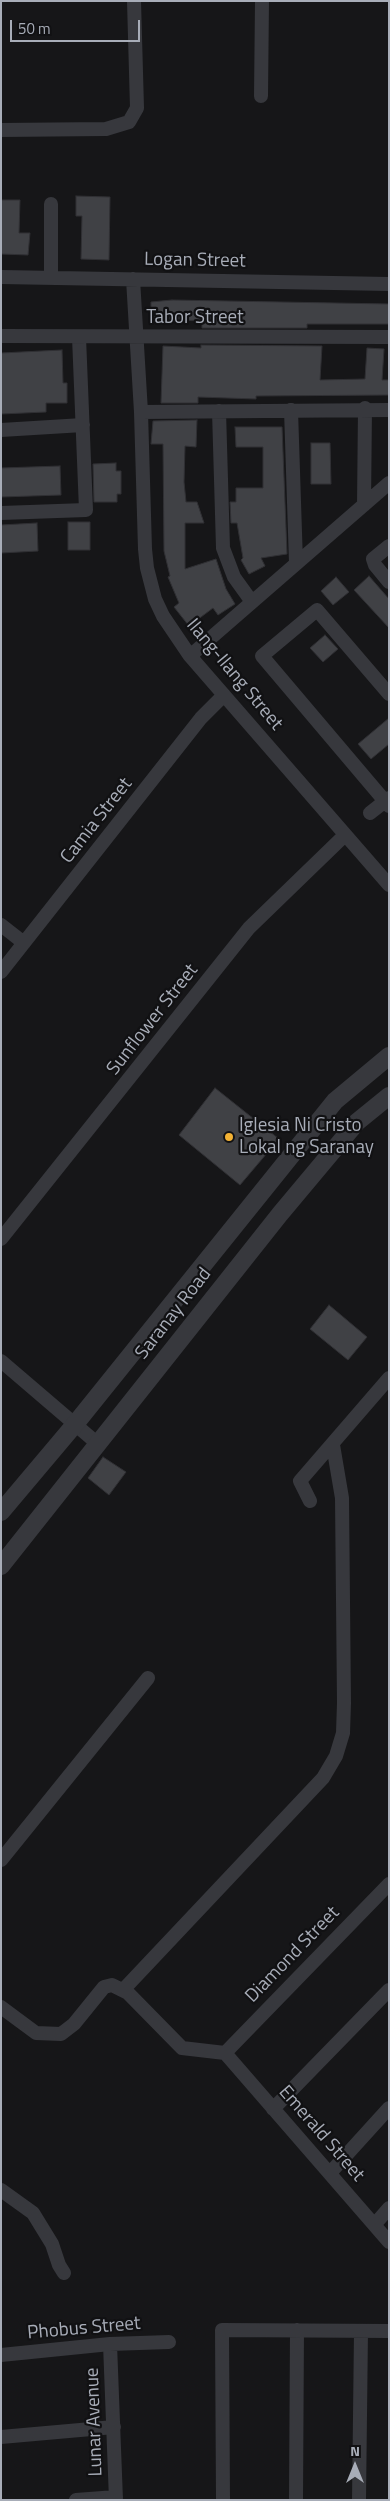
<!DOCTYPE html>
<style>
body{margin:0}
#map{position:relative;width:390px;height:2501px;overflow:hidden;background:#161618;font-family:"Titillium Web",sans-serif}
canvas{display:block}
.frame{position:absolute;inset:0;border:2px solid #a8adb8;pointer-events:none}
.north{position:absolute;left:330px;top:2441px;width:50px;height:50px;-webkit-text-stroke:4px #111113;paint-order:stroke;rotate:0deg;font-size:14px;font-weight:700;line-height:20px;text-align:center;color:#a8adb8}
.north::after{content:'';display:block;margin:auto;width:18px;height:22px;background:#a8adb8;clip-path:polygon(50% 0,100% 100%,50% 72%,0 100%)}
.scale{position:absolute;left:10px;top:20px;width:130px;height:22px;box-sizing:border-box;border:2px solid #a8adb8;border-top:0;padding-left:6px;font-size:15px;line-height:18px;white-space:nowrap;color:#a8adb8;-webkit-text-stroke:4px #111113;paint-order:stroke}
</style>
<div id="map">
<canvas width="390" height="2501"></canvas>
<div class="frame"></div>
<div class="north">N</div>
<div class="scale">50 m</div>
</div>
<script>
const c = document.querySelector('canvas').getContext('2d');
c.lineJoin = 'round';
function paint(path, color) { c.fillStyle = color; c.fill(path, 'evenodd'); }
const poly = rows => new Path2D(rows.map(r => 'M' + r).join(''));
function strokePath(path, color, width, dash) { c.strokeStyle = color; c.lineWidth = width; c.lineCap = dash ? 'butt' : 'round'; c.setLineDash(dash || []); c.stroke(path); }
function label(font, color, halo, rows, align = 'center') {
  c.font = font + ' "Titillium Web",sans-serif'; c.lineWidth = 4.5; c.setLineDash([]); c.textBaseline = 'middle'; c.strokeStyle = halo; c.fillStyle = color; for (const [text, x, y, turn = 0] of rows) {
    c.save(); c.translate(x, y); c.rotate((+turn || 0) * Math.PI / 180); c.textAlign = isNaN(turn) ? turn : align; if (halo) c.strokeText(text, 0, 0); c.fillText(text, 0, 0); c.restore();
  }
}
const building = poly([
 [76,196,110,197,109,260,81,259,82,216,76,216,76,196],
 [1,200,20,200,19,233,30,233,28,255,1,254,1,200],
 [172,300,389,304,389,324,307,324,307,328,202,328,202,320,151,322,151,302,172,300],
 [201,345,322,346,320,380,365,379,367,348,384,349,382,380,389,380,389,395,256,396,256,399,198,397,198,403,161,403,163,346,201,348,201,345],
 [62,350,63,383,67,383,67,403,46,403,46,412,1,414,1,353,62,350],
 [197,420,196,447,185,446,184,482,186,502,197,502,204,523,185,523,185,569,216,559,226,589,235,604,218,615,213,608,189,626,174,607,179,603,168,577,170,576,164,551,163,444,151,444,153,421,197,420],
 [235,427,282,427,287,554,261,558,265,566,249,574,241,560,243,558,237,523,231,523,230,502,236,502,236,488,263,488,263,447,236,447,235,427],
 [311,443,330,443,331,484,311,484,311,443],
 [116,463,116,471,121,471,121,494,117,494,117,502,94,502,93,464,116,463],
 [60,466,61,495,1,497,1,468,60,466],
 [68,522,90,522,90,550,68,550,68,522],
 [37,523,38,551,1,553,1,525,37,523],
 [369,576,389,599,389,628,354,590,369,576],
 [336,577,349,592,333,605,321,591,336,577],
 [325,635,338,649,323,662,310,648,325,635],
 [389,718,389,744,371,759,358,744,389,718],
 [215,1088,279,1139,240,1185,179,1135,215,1088],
 [329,1305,367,1337,348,1360,310,1329,329,1305],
 [103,1457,126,1472,109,1495,88,1478,103,1457]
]);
paint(building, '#404145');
strokePath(building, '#303034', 1);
strokePath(poly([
 [261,96,262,1],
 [1,130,106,129,129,122,137,108,134,1],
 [51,204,51,278],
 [1,277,389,284],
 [133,279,141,412,145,549,147,568,155,599,163,616,190,656,389,885],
 [1,336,389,337],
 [291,410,296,563],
 [219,411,223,548,234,577,252,602],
 [141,412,389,410],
 [1,430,83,425],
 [364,505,365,408],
 [1,513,86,510,79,337],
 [389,546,373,559,375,565,389,582],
 [190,656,389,483],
 [389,694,317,610,262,656,389,806],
 [370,813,389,798],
 [1,925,24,943],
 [1,972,201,718,224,695],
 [1,1239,249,928,345,835],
 [1,1361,98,1444],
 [310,1501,300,1481,389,1378],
 [1,1860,148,1678],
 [124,1989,323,1778,336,1756,343,1733,344,1703,342,1498,333,1445],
 [1,2007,36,2033,61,2034,74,2024,104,1987,112,1985,128,1993,182,2048,225,2053],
 [225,2053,389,2242],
 [225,2053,389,1884],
 [273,2109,389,1990],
 [330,2173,389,2108],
 [1,2190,33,2213,52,2244,59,2265,64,2273],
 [375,2224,389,2208],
 [110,2344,116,2500],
 [1,2355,110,2344,169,2342],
 [1,2437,114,2427],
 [76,2500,116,2497],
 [223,2500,222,2330,389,2331],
 [296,2500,297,2330],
 [359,2500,361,2331]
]), '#37383d', 14);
strokePath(poly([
 [1,1512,76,1423,335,1101,389,1056],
 [1,1566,280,1214,357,1122,389,1096]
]), '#37383d', 18);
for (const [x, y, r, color] of [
 [229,1137,5,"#f2b134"]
]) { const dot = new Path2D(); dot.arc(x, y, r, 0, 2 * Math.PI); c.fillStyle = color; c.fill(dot); strokePath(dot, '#111113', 2); }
label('19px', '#a8adb8', '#111113', [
 ["Logan Street",195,261,1],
 ["Tabor Street",195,318],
 ["Ilang-Ilang Street",234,675,50],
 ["Camia Street",97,821,-52],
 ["Sunflower Street",153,1020,-52],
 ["Saranay Road",174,1314,-52],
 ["Diamond Street",293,1955,-46],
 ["Emerald Street",321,2134,49],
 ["Phobus Street",84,2329,-5],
 ["Lunar Avenue",95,2422,-92]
]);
label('19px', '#a8adb8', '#111113', [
 ["Iglesia Ni Cristo",239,1126],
 ["Lokal ng Saranay",239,1148]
], 'left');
</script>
